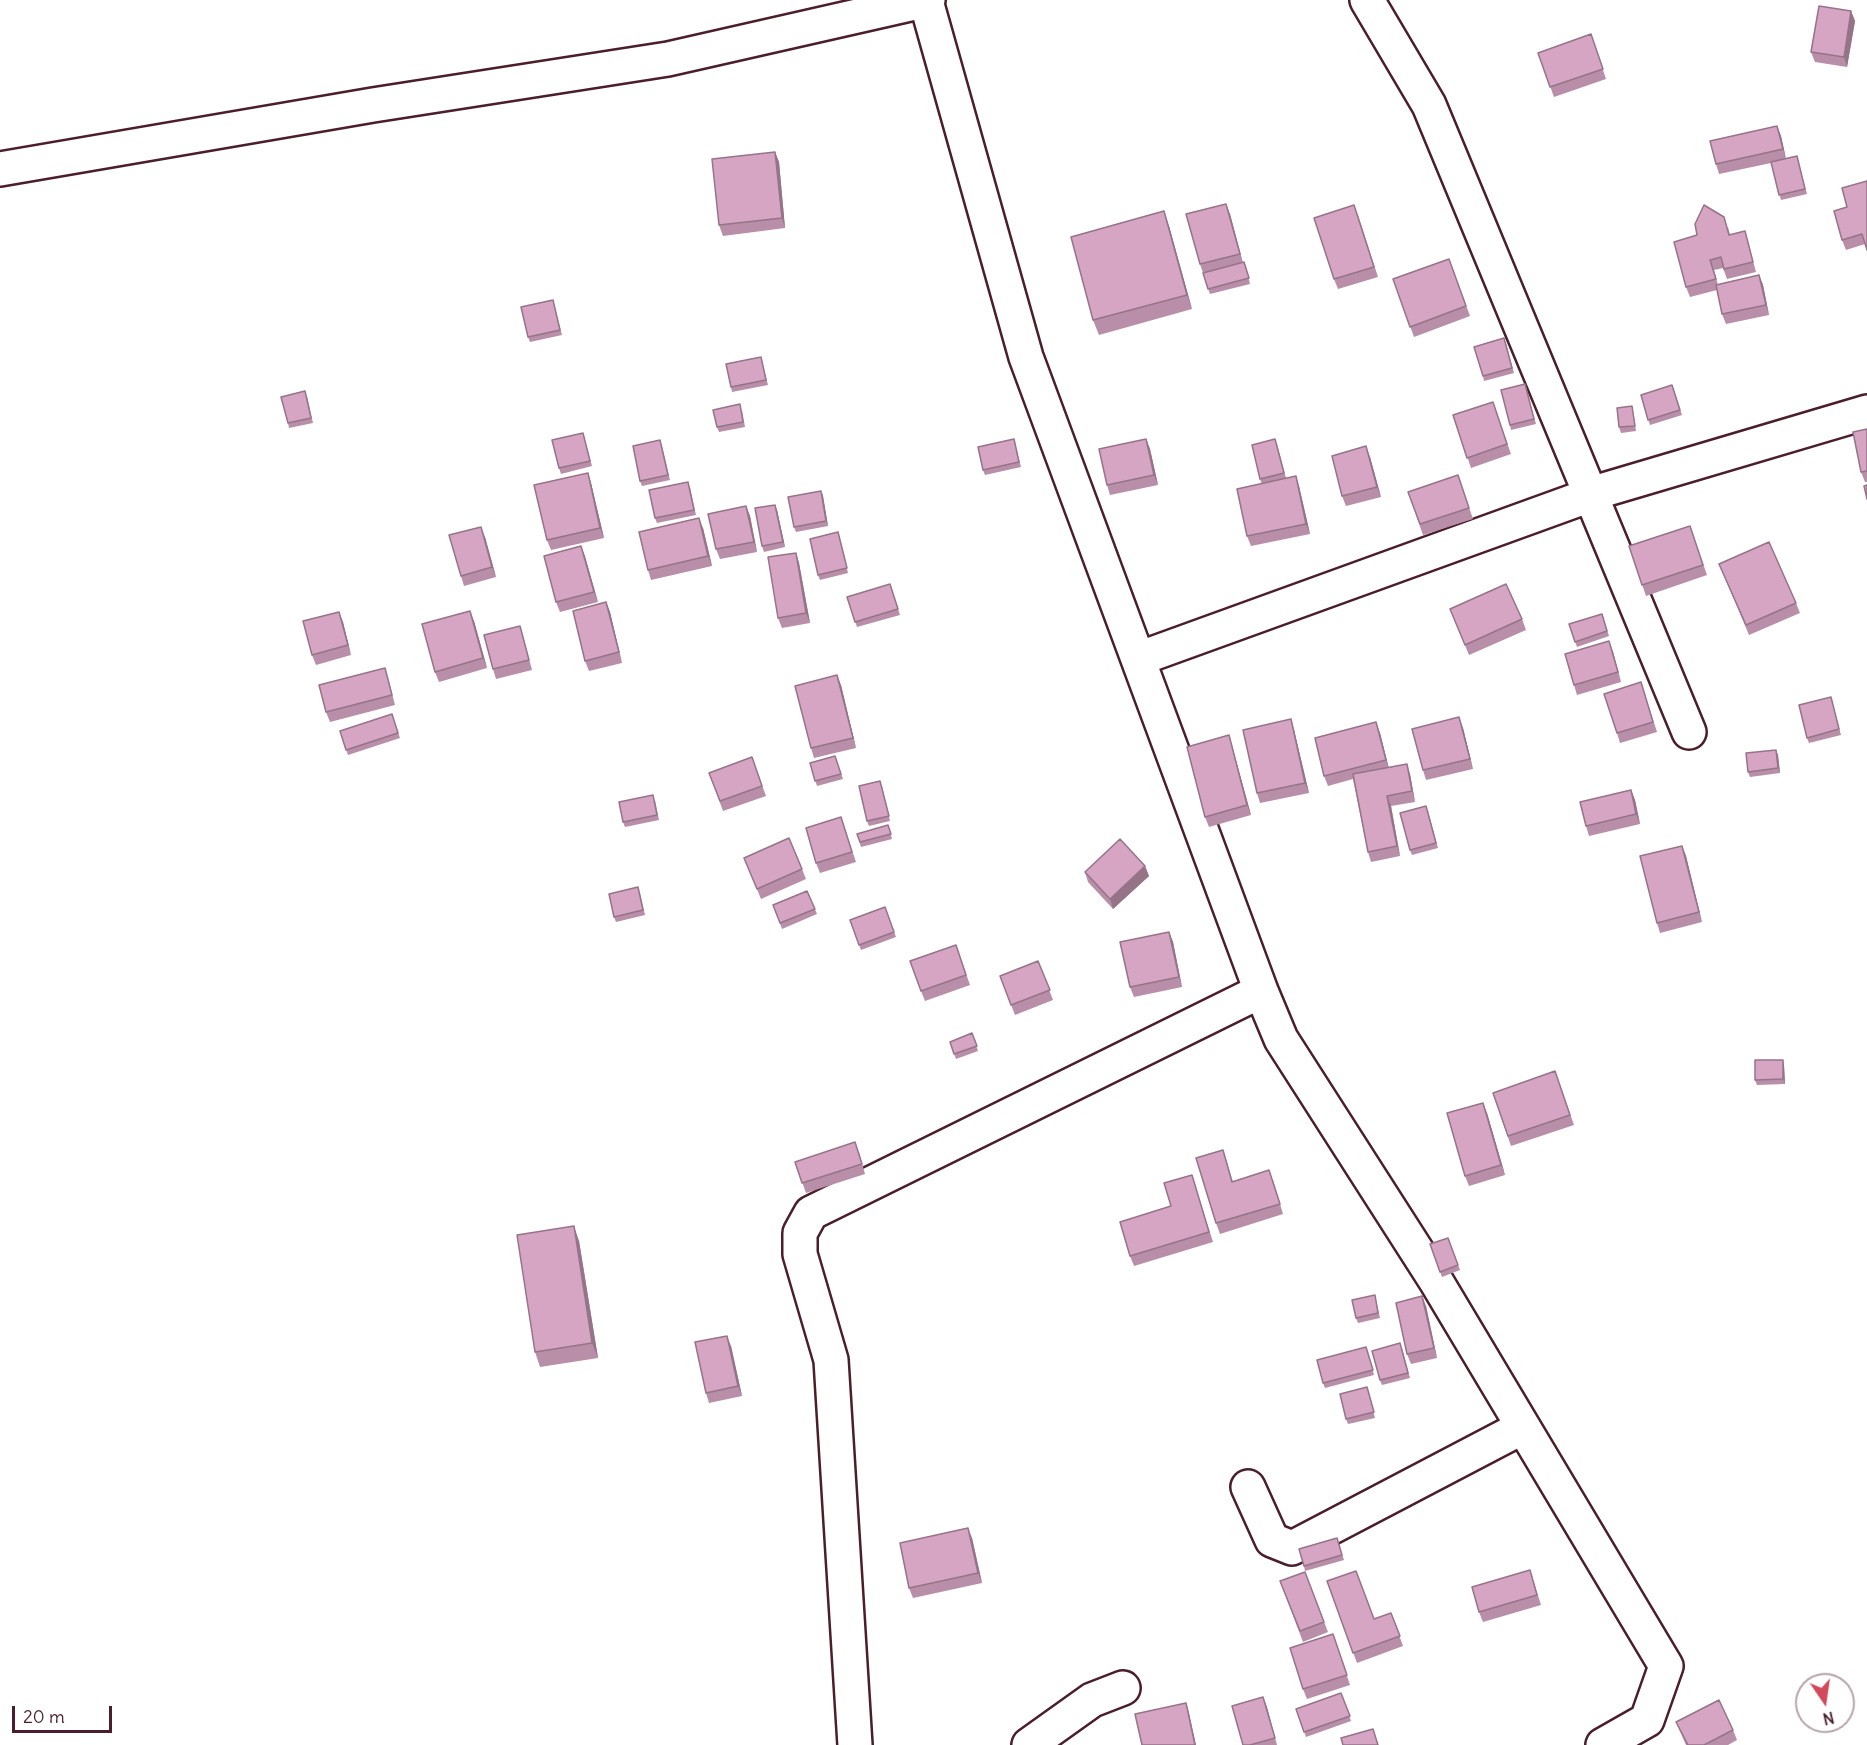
<!DOCTYPE html>
<style>
body{margin:0}
#map{position:relative;width:1867px;height:1745px;overflow:hidden;background:#fff;font-family:Delius,sans-serif}
canvas{display:block}
.north{position:absolute;left:1795px;top:1673px;width:60px;height:60px;box-sizing:border-box;background:#fff;border:2px solid #b7a5aa;border-radius:50%;rotate:167deg;font-size:16px;font-weight:700;line-height:24px;text-align:center;color:#4a1f2b}
.north::after{content:'';display:block;margin:auto;width:21px;height:27px;background:#d1495b;clip-path:polygon(50% 0,100% 100%,50% 72%,0 100%)}
.scale{position:absolute;left:12px;top:1706px;width:100px;height:27px;box-sizing:border-box;border:3px solid #4a1f2b;border-top:0;padding-left:8px;font-size:18px;line-height:21px;white-space:nowrap;color:#4a1f2b;-webkit-text-stroke:4px #fff;paint-order:stroke}
</style>
<div id="map">
<canvas width="1867" height="1745"></canvas>
<div class="north">N</div>
<div class="scale">20 m</div>
</div>
<script>
const c = document.querySelector('canvas').getContext('2d');
c.lineJoin = 'round';
const poly = rows => new Path2D(rows.map(r => 'M' + r).join(''));
function strokePath(path, color, width, dash) { c.strokeStyle = color; c.lineWidth = width; c.lineCap = dash ? 'butt' : 'round'; c.setLineDash(dash || []); c.stroke(path); }
function paint(path, color) { c.fillStyle = color; c.fill(path, 'evenodd'); }
const minor = poly([
 [1367,0,1429,105,1689,732],
 [926,1,1026,357,1261,991,1281,1039,1436,1281,1666,1666,1647,1720,1603,1745],
 [0,169,373,105,668,59,928,0],
 [1138,659,1607,489,1867,412],
 [1248,1487,1272,1540,1292,1548,1523,1427],
 [855,1745,831,1360,800,1254,800,1233,811,1213,1261,991],
 [1029,1745,1092,1700,1123,1688]
]);
strokePath(minor, '#4a1f2b', 38);
strokePath(minor, '#fff', 33);
paint(poly([
 [1851,11,1855,21,1847,67,1815,62,1811,52],
 [1591,34,1606,79,1554,97,1538,53],
 [1777,126,1781,136,1786,159,1797,156,1807,194,1781,200,1771,163,1719,174,1716,164],
 [775,152,779,162,785,228,723,236,719,225],
 [1867,181,1865,244,1846,250,1842,240,1847,207],
 [1230,214,1243,263,1244,262,1246,267,1250,284,1210,294,1200,264],
 [1358,215,1378,277,1338,289,1334,279],
 [1169,226,1192,309,1099,335,1093,320],
 [1728,227,1730,235,1745,231,1756,272,1727,279,1723,268,1714,270,1718,285,1759,275,1763,285,1769,315,1726,324,1722,314,1717,290,1690,297,1686,287],
 [1449,259,1470,316,1414,337,1393,279],
 [553,300,562,335,530,342,528,337],
 [1506,343,1514,373,1484,381,1483,376],
 [761,357,768,385,732,392,731,387],
 [1525,384,1536,424,1511,430,1510,425],
 [1672,385,1682,415,1650,425,1641,395],
 [307,396,313,423,289,428,288,423],
 [1493,402,1511,454,1471,468,1453,415],
 [1632,406,1633,411,1636,431,1621,433,1619,427],
 [742,410,745,427,719,432,717,427],
 [1867,429,1867,482,1865,482,1861,472],
 [583,433,592,466,561,474,559,468],
 [1014,439,1021,467,985,475,983,470],
 [1146,439,1150,449,1158,485,1110,495,1107,485],
 [1277,444,1286,478,1262,484,1260,479],
 [662,446,670,480,642,486,640,481],
 [1370,457,1381,497,1346,506,1342,496],
 [1458,475,1473,519,1423,535,1408,492],
 [591,483,604,538,551,550,547,540],
 [1299,486,1310,534,1251,546,1247,536],
 [690,487,696,515,657,523,655,518],
 [821,491,823,496,828,526,796,532,794,527],
 [746,506,750,516,757,552,720,559,716,549],
 [777,510,785,547,764,552,762,546],
 [1690,526,1707,575,1646,596,1629,546],
 [703,528,712,566,651,580,648,570],
 [838,532,848,573,820,580,818,575],
 [485,537,496,577,464,586,461,576],
 [581,546,598,602,560,612,556,602],
 [796,553,799,563,810,623,782,628,778,618],
 [1719,564,1796,603,1800,613,1749,635],
 [890,584,900,615,857,627,847,597],
 [606,602,610,612,622,663,589,671,585,661],
 [1450,609,1522,619,1526,630,1469,655],
 [1602,614,1609,636,1577,647,1569,624],
 [474,621,487,668,439,682,435,672],
 [343,622,351,655,316,665,312,655],
 [523,636,532,670,496,679,493,669],
 [1613,652,1621,682,1577,695,1574,685],
 [385,668,388,678,395,705,330,722,326,712],
 [1641,682,1657,732,1620,743,1617,733],
 [841,685,856,748,814,758,811,748],
 [1831,697,1841,735,1809,743,1807,738],
 [392,714,400,738,348,755,340,731],
 [1463,728,1473,769,1426,780,1423,770],
 [1294,730,1309,793,1260,803,1257,793],
 [1380,733,1389,768,1410,774,1415,802,1391,806,1400,856,1371,862,1368,852,1353,779,1328,786,1324,776],
 [1232,746,1251,815,1209,827,1205,817],
 [1776,750,1778,755,1780,773,1750,777,1748,772],
 [835,756,843,779,817,786,810,763],
 [752,757,766,796,723,811,709,773],
 [882,786,890,821,869,826,867,821],
 [1631,790,1635,800,1640,824,1589,836,1586,826],
 [655,800,659,820,625,827,623,822],
 [1428,811,1438,848,1412,855,1410,850],
 [841,817,856,862,820,873,816,863],
 [888,825,892,839,861,847,857,834],
 [1682,846,1686,856,1702,922,1660,933,1657,923],
 [744,858,802,869,806,879,761,899],
 [1145,866,1149,876,1113,909,1088,882,1085,872],
 [807,891,817,914,782,929,773,905],
 [640,893,645,915,616,922,614,917],
 [885,907,896,937,861,950,850,920],
 [1169,932,1173,942,1182,987,1134,997,1130,987],
 [956,945,970,985,925,1001,921,991],
 [1038,961,1053,1000,1015,1015,1000,976],
 [972,1033,978,1051,956,1059,950,1042],
 [1784,1065,1785,1084,1757,1085,1755,1080],
 [1555,1071,1574,1125,1511,1146,1493,1093],
 [1487,1113,1505,1175,1469,1186,1465,1176],
 [1223,1150,1233,1182,1273,1180,1283,1214,1220,1234,1216,1223],
 [859,1152,865,1174,806,1193,795,1162],
 [1195,1185,1213,1242,1134,1266,1130,1256,1171,1206],
 [1448,1238,1460,1270,1442,1277,1430,1244],
 [579,1241,598,1358,540,1367,535,1352],
 [1375,1295,1380,1318,1358,1323,1356,1318],
 [1426,1306,1437,1358,1411,1364,1407,1354],
 [731,1346,742,1396,709,1403,706,1393],
 [1402,1348,1410,1378,1382,1385,1380,1380],
 [1368,1352,1374,1375,1325,1388,1323,1383],
 [1367,1387,1375,1418,1348,1424,1346,1419],
 [972,1538,982,1583,913,1598,909,1588],
 [1337,1538,1344,1560,1305,1571,1304,1566],
 [1530,1570,1541,1605,1483,1622,1479,1612],
 [1305,1572,1328,1632,1303,1642,1280,1581],
 [1327,1581,1374,1619,1391,1613,1403,1646,1357,1663],
 [1333,1634,1350,1685,1307,1699,1303,1689],
 [1341,1693,1351,1721,1306,1737,1296,1709],
 [1263,1697,1277,1745,1243,1745],
 [1676,1722,1733,1730,1737,1740,1728,1745,1686,1745]
]), '#b88ea8');
paint(poly([
 [1851,11,1855,21,1847,67,1844,57],
 [1777,126,1781,136,1786,159,1783,149],
 [775,152,779,162,785,228,782,218],
 [1226,204,1230,214,1243,264,1240,254],
 [1164,211,1169,226,1192,309,1187,295],
 [1759,275,1763,285,1769,315,1766,305],
 [1146,439,1150,449,1158,485,1154,475],
 [1366,446,1370,457,1381,497,1377,487],
 [588,473,591,483,604,538,600,528],
 [1296,476,1299,486,1310,534,1306,524],
 [821,491,823,496,828,526,826,521],
 [775,505,777,510,785,547,783,542],
 [746,506,750,516,757,552,754,542],
 [699,518,703,528,712,566,708,556],
 [481,527,485,537,496,577,492,567],
 [581,546,585,556,598,602,594,592],
 [796,553,799,563,810,623,806,613],
 [606,602,610,612,622,663,619,652],
 [470,611,474,621,487,668,483,658],
 [339,612,343,622,351,655,348,645],
 [1609,641,1613,652,1621,682,1618,672],
 [837,675,841,685,856,748,853,738],
 [1459,717,1463,728,1473,769,1470,759],
 [1291,719,1294,730,1309,793,1305,783],
 [1376,722,1380,733,1389,770,1386,760],
 [1229,735,1232,746,1251,815,1247,805],
 [1776,750,1778,755,1780,773,1778,768],
 [1407,764,1410,774,1415,802,1412,791],
 [1631,790,1635,800,1640,824,1636,814],
 [1387,796,1391,806,1400,856,1397,846],
 [1682,846,1686,856,1702,922,1699,912],
 [1145,866,1149,876,1113,909,1110,899],
 [1169,932,1173,942,1182,987,1179,977],
 [1783,1060,1784,1065,1785,1084,1783,1079],
 [1483,1103,1487,1113,1505,1175,1501,1165],
 [574,1226,579,1241,598,1358,592,1343],
 [1422,1296,1426,1306,1437,1358,1434,1348],
 [727,1336,731,1346,742,1396,738,1386],
 [968,1528,972,1538,982,1583,978,1573],
 [1263,1697,1267,1707,1277,1745,1275,1738],
 [1186,1703,1189,1713,1196,1745,1195,1745]
]), '#967488');
const building = poly([
 [1819,6,1851,11,1844,57,1811,52,1819,6],
 [1591,34,1603,69,1550,87,1538,53,1591,34],
 [1777,126,1783,149,1716,164,1710,141,1777,126],
 [775,152,782,218,719,225,712,159,775,152],
 [1797,156,1805,189,1779,195,1771,162,1797,156],
 [1867,181,1867,250,1862,234,1842,240,1834,211,1847,207,1842,188,1867,181],
 [1226,204,1240,254,1200,264,1186,214,1226,204],
 [1354,205,1374,267,1334,279,1314,218,1354,205],
 [1704,205,1724,217,1729,235,1745,231,1753,262,1724,269,1721,257,1710,260,1716,279,1686,287,1674,242,1697,235,1695,224,1704,205],
 [1164,211,1187,295,1093,320,1071,237,1164,211],
 [1449,259,1466,306,1410,327,1393,279,1449,259],
 [1244,262,1249,278,1208,289,1203,273,1244,262],
 [1759,275,1766,305,1722,314,1716,285,1759,275],
 [553,300,560,330,528,337,521,307,553,300],
 [1504,338,1512,368,1483,376,1474,347,1504,338],
 [761,357,766,380,731,387,726,364,761,357],
 [1525,384,1534,419,1510,425,1501,390,1525,384],
 [1672,385,1680,410,1648,420,1641,395,1672,385],
 [305,391,311,418,288,423,281,397,305,391],
 [1493,402,1507,444,1467,458,1453,415,1493,402],
 [740,404,743,422,717,427,713,410,740,404],
 [1632,406,1635,426,1619,427,1617,408,1632,406],
 [1867,429,1867,471,1861,472,1853,432,1867,429],
 [583,433,590,461,559,468,552,440,583,433],
 [1014,439,1019,462,983,470,978,447,1014,439],
 [1146,439,1154,475,1107,485,1099,449,1146,439],
 [1275,439,1284,473,1260,479,1252,445,1275,439],
 [660,440,668,475,640,481,633,446,660,440],
 [1366,446,1377,487,1342,496,1332,456,1366,446],
 [588,473,600,528,547,540,534,485,588,473],
 [1458,475,1469,508,1420,524,1408,492,1458,475],
 [1296,476,1306,524,1247,536,1237,489,1296,476],
 [688,482,694,510,655,518,649,490,688,482],
 [1867,485,1867,499,1864,486,1867,485],
 [821,491,826,521,794,527,788,497,821,491],
 [775,505,783,542,762,546,755,508,775,505],
 [746,506,754,542,716,549,708,514,746,506],
 [699,518,708,556,648,570,639,532,699,518],
 [1690,526,1703,565,1642,585,1629,546,1690,526],
 [481,527,492,567,461,576,449,535,481,527],
 [838,532,847,568,818,575,810,539,838,532],
 [1769,542,1796,603,1746,625,1719,564,1769,542],
 [581,546,594,592,556,602,544,556,581,546],
 [796,553,806,613,778,618,768,557,796,553],
 [890,584,898,609,855,622,847,597,890,584],
 [1506,584,1522,619,1465,645,1450,609,1506,584],
 [606,602,619,652,585,661,573,611,606,602],
 [470,611,483,658,435,672,422,624,470,611],
 [339,612,348,645,312,655,303,621,339,612],
 [1602,614,1607,631,1575,642,1569,624,1602,614],
 [520,626,529,660,493,669,484,635,520,626],
 [1609,641,1618,672,1574,685,1565,654,1609,641],
 [385,668,392,695,326,712,319,685,385,668],
 [837,675,853,738,811,748,795,686,837,675],
 [1641,682,1653,722,1617,733,1604,694,1641,682],
 [1831,697,1839,729,1807,738,1799,705,1831,697],
 [392,714,398,733,346,750,340,731,392,714],
 [1459,717,1470,759,1423,770,1412,729,1459,717],
 [1291,719,1305,783,1257,793,1243,730,1291,719],
 [1376,722,1386,760,1324,776,1315,738,1376,722],
 [1229,735,1247,805,1205,817,1187,747,1229,735],
 [1776,750,1778,768,1748,772,1746,753,1776,750],
 [835,756,841,774,815,781,810,763,835,756],
 [752,757,762,786,720,801,709,773,752,757],
 [1407,764,1412,791,1387,796,1397,846,1368,852,1353,774,1407,764],
 [880,781,889,816,867,821,859,786,880,781],
 [1631,790,1636,814,1586,826,1580,802,1631,790],
 [653,795,657,815,623,822,619,802,653,795],
 [1426,806,1436,843,1410,850,1400,813,1426,806],
 [841,817,852,852,816,863,806,828,841,817],
 [888,825,891,834,860,842,857,834,888,825],
 [789,838,802,869,757,889,744,858,789,838],
 [1120,839,1145,866,1110,899,1085,872,1120,839],
 [1682,846,1699,912,1657,923,1640,856,1682,846],
 [638,887,643,910,614,917,609,894,638,887],
 [807,891,815,909,780,923,773,905,807,891],
 [885,907,894,932,859,945,850,920,885,907],
 [1169,932,1179,977,1130,987,1120,942,1169,932],
 [956,945,966,975,921,991,910,961,956,945],
 [1038,961,1050,990,1011,1005,1000,976,1038,961],
 [972,1033,977,1046,954,1054,950,1042,972,1033],
 [1755,1060,1783,1060,1783,1079,1755,1080,1755,1060],
 [1555,1071,1570,1115,1508,1136,1493,1093,1555,1071],
 [1483,1103,1501,1165,1465,1176,1447,1113,1483,1103],
 [855,1142,862,1164,802,1183,795,1162,855,1142],
 [1223,1150,1232,1182,1269,1170,1280,1204,1216,1223,1196,1158,1223,1150],
 [1192,1175,1209,1232,1130,1256,1120,1222,1171,1206,1164,1183,1192,1175],
 [574,1226,592,1343,535,1352,517,1235,574,1226],
 [1448,1238,1458,1265,1440,1272,1430,1244,1448,1238],
 [1375,1295,1378,1313,1356,1318,1352,1300,1375,1295],
 [1422,1296,1434,1348,1407,1354,1396,1303,1422,1296],
 [727,1336,738,1386,706,1393,695,1342,727,1336],
 [1400,1343,1408,1373,1380,1380,1372,1351,1400,1343],
 [1366,1347,1373,1370,1323,1383,1317,1360,1366,1347],
 [1367,1387,1374,1412,1346,1419,1340,1394,1367,1387],
 [968,1528,978,1573,909,1588,900,1543,968,1528],
 [1337,1538,1342,1555,1304,1566,1299,1549,1337,1538],
 [1530,1570,1537,1595,1479,1612,1472,1587,1530,1570],
 [1356,1571,1374,1619,1391,1613,1400,1636,1353,1653,1327,1581,1356,1571],
 [1305,1572,1324,1622,1300,1631,1280,1581,1305,1572],
 [1333,1634,1347,1675,1303,1689,1290,1648,1333,1634],
 [1341,1693,1350,1716,1304,1732,1296,1709,1341,1693],
 [1263,1697,1275,1738,1250,1745,1243,1745,1232,1706,1263,1697],
 [1719,1700,1733,1730,1704,1745,1688,1745,1676,1722,1719,1700],
 [1186,1703,1195,1745,1142,1745,1135,1714,1186,1703],
 [1373,1729,1378,1745,1343,1745,1341,1738,1373,1729]
]);
paint(building, '#d6a5c3');
strokePath(building, '#967488', 1.5);
</script>
